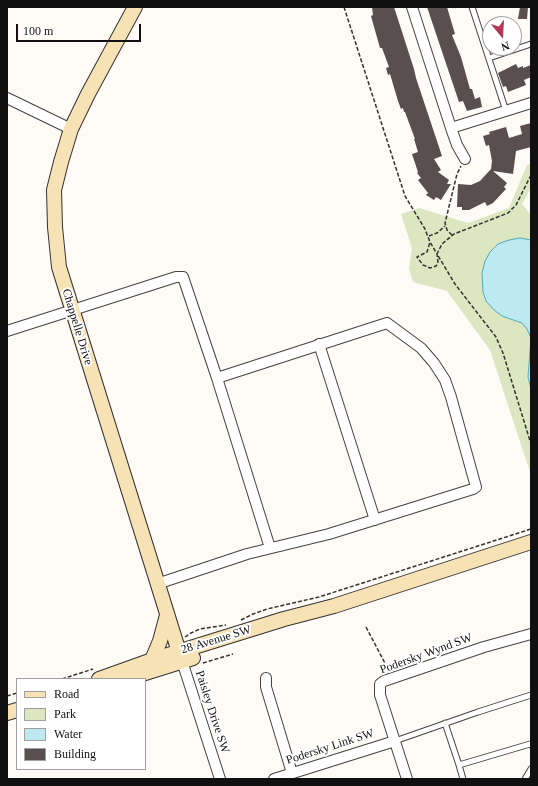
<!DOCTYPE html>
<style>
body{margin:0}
#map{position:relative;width:538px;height:786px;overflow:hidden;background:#fefaf5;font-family:"Times New Roman",serif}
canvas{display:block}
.frame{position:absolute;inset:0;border:8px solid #101010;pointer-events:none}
.legend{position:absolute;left:16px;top:678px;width:130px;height:92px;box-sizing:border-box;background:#fff;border:1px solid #9f9f9f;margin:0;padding:5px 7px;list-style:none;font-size:12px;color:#101010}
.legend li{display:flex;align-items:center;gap:8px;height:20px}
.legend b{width:20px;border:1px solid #9f9f9f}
.north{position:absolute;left:482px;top:16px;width:40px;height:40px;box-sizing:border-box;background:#fff;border:1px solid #9f9f9f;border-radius:50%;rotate:162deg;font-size:11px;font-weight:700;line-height:16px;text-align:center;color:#101010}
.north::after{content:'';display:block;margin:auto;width:14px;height:18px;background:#b43556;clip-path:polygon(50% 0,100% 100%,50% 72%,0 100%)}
.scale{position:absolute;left:16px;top:24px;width:125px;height:18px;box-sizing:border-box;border:2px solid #101010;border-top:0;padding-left:5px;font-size:12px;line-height:14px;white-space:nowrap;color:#101010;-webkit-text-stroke:3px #fff;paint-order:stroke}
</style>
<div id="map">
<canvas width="538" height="786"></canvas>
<div class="frame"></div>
<ul class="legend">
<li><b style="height:5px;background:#f7e2b6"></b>Road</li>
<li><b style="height:11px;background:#dce6c0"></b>Park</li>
<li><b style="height:11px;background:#bee9f1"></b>Water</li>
<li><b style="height:11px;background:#584f4e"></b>Building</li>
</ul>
<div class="north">N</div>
<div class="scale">100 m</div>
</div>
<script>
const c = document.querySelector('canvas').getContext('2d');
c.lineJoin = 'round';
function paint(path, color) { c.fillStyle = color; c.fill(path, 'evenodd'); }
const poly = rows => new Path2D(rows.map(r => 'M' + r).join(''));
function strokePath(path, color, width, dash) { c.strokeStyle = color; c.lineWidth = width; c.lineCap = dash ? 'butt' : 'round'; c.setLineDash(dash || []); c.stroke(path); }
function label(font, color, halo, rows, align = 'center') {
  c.font = font + ' "Times New Roman",serif'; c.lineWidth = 4; c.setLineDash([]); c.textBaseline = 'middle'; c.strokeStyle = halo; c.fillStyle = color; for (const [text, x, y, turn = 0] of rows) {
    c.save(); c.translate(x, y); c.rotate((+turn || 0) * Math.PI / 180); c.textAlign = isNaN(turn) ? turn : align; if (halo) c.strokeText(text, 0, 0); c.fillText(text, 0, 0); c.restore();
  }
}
paint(poly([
 [531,164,531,188,522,204,531,215,531,475,490,350,447,291,413,282,409,269,412,248,401,214,419,208,468,223,509,208,527,165]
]), '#dce6c0');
const water = poly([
 [520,238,531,240,531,389,528,377,531,338,527,329,522,323,502,316,494,310,486,301,483,292,482,273,485,261,490,252,498,244,509,240,520,238]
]);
paint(water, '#bee9f1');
strokePath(water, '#4babc1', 1);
paint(poly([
 [372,7,394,7,414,69,416,78,442,156,434,159,441,170,438,172,449,180,447,184,451,184,441,200,436,197,434,200,426,195,428,193,418,180,421,178,417,173,418,172,412,154,418,152,414,139,415,139,405,112,404,112,403,108,401,109,398,101,390,74,388,75,386,68,389,67,382,48,380,48,371,16,373,15],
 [427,7,447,7,455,34,452,35,461,57,470,89,472,89,475,99,480,97,482,107,467,111,463,101,459,102],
 [520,7,528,7,527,19,518,19],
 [516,64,518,68,523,66,523,68,531,65,531,77,524,80,526,85,508,92,506,86,503,87,498,73],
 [531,123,531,147,516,151,513,174,493,171,507,183,504,187,506,189,493,203,487,206,485,202,469,210,462,210,462,207,457,207,458,184,471,185,480,181,491,169,492,161,489,145,486,146,483,136,490,134,489,132,506,127,509,138,522,134,520,126]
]), '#584f4e');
const lane = poly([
 [472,7,506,111],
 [489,58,531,44],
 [445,723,459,765],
 [395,741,478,712,531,695],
 [463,779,459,765,530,744,531,745],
 [525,779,531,769]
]);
const street = poly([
 [412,7,451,128,531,103],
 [7,98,71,129],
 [451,128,457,145,465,159],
 [7,331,176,277,183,277,217,378],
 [319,344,375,520],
 [157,584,247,554,329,534,473,489,476,487,451,397,445,380,434,363,421,348,387,323,217,378,270,548],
 [180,655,220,779],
 [266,678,266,687,292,773],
 [274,779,395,741],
 [407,779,380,695,380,684,384,681,484,647,531,634]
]);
const secondary = poly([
 [135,7,88,94,71,129,61,162,54,190,55,227,59,267,179,652],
 [152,660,160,641,167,615],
 [129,678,193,658],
 [99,679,152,660,284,619,334,606,531,542],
 [7,713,17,710]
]);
strokePath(lane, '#434343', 7);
strokePath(street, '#434343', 12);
strokePath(secondary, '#323232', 16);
strokePath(poly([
 [344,7,405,196,425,229,430,242,437,254,438,263,436,266,430,268,423,265,417,257,427,252,430,242],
 [531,175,516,205,508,213,454,234,442,244,437,254,455,284,496,337,503,353,531,444],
 [452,235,447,230,445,223,457,174,461,166],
 [429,236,437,233,445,226],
 [241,620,253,614,267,609,319,597,531,529],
 [366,627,388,669],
 [185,637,191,633,200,629,226,625],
 [203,663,233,654],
 [62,679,93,669],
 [7,696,17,693]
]), '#323232', 1.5, [4, 2]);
strokePath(lane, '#fff', 5);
strokePath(street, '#fff', 10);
strokePath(secondary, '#f7e2b6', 14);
label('12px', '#101010', '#fff', [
 ["Chappelle Drive",77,327,73],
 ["28 Avenue SW",216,640,-17],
 ["Podersky Wynd SW",426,654,-20],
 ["Paisley Drive SW",212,712,72],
 ["Podersky Link SW",330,747,-18]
]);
</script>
